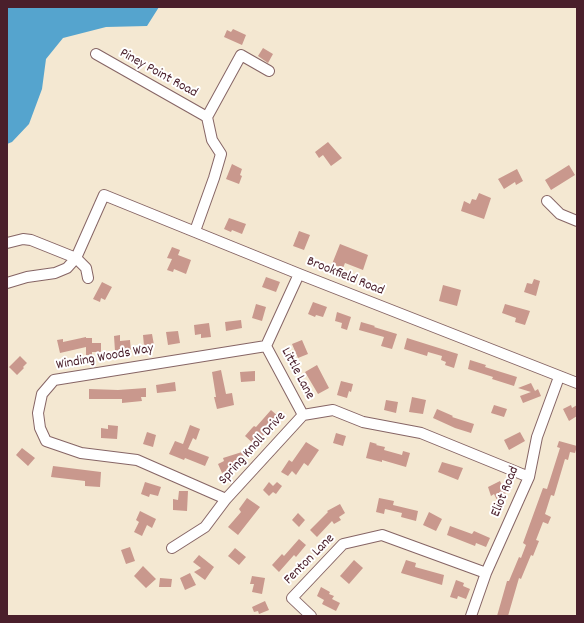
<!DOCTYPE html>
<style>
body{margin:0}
#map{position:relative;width:584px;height:623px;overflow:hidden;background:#f4e8d2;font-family:Dekko,sans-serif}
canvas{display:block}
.frame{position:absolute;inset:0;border:8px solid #4a1f2b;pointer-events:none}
</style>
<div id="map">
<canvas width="584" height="623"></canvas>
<div class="frame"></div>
</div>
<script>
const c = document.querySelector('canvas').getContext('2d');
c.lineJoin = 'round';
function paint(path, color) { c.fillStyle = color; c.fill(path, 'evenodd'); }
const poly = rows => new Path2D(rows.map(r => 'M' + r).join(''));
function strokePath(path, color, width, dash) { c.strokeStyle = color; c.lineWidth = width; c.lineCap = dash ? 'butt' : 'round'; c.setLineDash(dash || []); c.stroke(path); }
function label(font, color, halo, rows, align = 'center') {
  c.font = font + ' Dekko,sans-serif'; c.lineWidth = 4; c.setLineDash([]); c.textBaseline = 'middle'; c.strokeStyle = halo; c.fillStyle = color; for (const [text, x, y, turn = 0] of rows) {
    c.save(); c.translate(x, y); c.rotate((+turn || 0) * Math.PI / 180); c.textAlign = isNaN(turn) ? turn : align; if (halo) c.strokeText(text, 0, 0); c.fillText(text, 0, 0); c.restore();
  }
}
paint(poly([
 [7,7,159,7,147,26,106,27,63,38,46,59,42,89,29,124,12,142,7,144]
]), '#55a4ce');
paint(poly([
 [233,29,246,35,242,45,224,37,227,30,231,32],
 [263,48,273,54,268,63,258,56],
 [328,142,342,158,331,166,323,155,319,158,315,152],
 [232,164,242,169,240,175,242,176,239,184,226,179],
 [569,165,575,175,551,190,545,180],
 [517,169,523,181,516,185,515,182,504,189,498,179],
 [479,193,491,198,484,219,461,211,464,201,470,204,472,199,476,200],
 [229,218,246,224,242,234,232,230,231,232,224,229],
 [299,231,310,235,304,250,293,246],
 [340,244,368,255,363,270,345,263,343,268,332,264],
 [172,247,180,250,178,255,191,260,186,274,174,269,173,272,167,270,172,259,167,258],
 [266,277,280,282,276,292,262,287],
 [534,279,540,281,536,296,524,292,527,283,532,284],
 [102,282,112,287,105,300,101,298,100,302,93,299],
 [443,285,461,290,457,306,439,301],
 [313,302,327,307,323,317,316,315,315,317,308,314],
 [256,304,266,307,262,321,252,318],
 [505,304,530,311,525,325,515,322,516,318,502,313],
 [337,312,351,317,347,330,341,328,342,323,335,321],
 [241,320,242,328,226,331,225,322],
 [361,322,375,326,374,327,397,334,392,349,381,346,384,337,359,330],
 [209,323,211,337,201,338,201,334,195,335,194,325],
 [178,331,180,343,168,345,166,332],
 [152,334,154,345,144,346,143,335],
 [120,335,120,341,130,340,131,352,121,353,121,350,115,351,114,336],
 [86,337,86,338,92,338,92,343,101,343,101,352,92,352,92,355,86,355,86,347,60,353,57,340,63,339,63,342],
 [407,338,458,354,454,368,445,365,446,362,441,360,442,356,428,352,427,356,404,349],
 [302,340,308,354,298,358,292,344],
 [20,356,27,363,23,367,24,368,17,375,9,367],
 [470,360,486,365,485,367,517,377,514,386,492,379,493,377,468,369],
 [317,365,329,388,318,394,305,372],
 [221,370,226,394,232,393,234,405,217,409,214,397,216,397,212,372],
 [255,371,255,381,241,382,240,372],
 [341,381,353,384,351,392,349,391,347,398,337,395],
 [175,382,176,391,157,393,156,385],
 [531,383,535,391,538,389,541,396,523,403,520,396,531,392,518,388],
 [146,388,146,397,141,397,142,401,122,403,122,399,89,399,89,389,118,390],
 [412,397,426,400,423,414,409,412],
 [386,400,398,402,396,413,384,410],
 [494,405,507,409,504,417,491,413],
 [571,405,572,408,577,405,577,416,569,421,563,409],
 [437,409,453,416,452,417,474,424,471,433,455,428,433,418],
 [271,410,279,417,255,445,245,436,252,428,254,426,256,427],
 [108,425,118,426,117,439,101,438,101,428,108,429],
 [190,425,200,429,196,440,193,438,188,449,209,457,205,466,185,458,184,460,169,454,175,441,183,444],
 [147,432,156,435,153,447,143,444],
 [520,432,525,441,509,450,504,440],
 [336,433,346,436,343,446,333,443],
 [559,441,577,446,575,453,570,452,568,460,565,459,554,496,551,495,545,514,551,517,548,524,543,522,536,540,539,541,533,556,531,555,521,579,519,578,508,616,497,616,507,581,509,581,519,557,521,558,526,545,523,543,543,488,547,489,560,448,557,447],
 [306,442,319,450,308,466,304,463,296,475,292,471,288,476,281,472,289,460,292,462],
 [370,442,377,444,376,445,385,447,384,450,402,455,403,451,410,453,406,467,382,460,382,462,366,458],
 [22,448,35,458,28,466,16,455],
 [242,452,247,463,222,473,218,464,224,461,223,458],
 [442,462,463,468,458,480,438,472],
 [53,466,101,472,100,487,85,486,85,481,51,477],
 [500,481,508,498,498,502,494,494,491,496,488,487],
 [145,482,161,487,158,496,150,494,149,497,141,494],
 [269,482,273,486,277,482,282,486,276,494,273,492,269,496,263,490],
 [179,491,188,491,187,511,173,510,173,499,178,500],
 [247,498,260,507,238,535,228,527,241,512,239,509],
 [379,498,394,501,393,505,418,511,416,521,401,517,402,513,385,509,384,514,376,512],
 [340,504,345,513,339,517,341,520,334,524,332,521,317,537,310,530,328,512,327,511],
 [140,511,156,519,152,528,147,525,142,536,134,532,139,522,136,520],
 [429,512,442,519,436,531,423,525],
 [298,513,305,520,299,527,292,520],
 [450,526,472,534,474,531,490,538,486,547,476,543,475,546,447,535],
 [299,539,306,545,296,557,294,555,279,572,272,565,282,554,284,556],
 [130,547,135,561,126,564,121,550],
 [235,548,246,557,239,565,228,556],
 [199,555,214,567,205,580,194,572,201,568,193,562],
 [354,560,363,568,349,584,340,576],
 [406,560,416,563,415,567,444,575,442,585,401,573],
 [143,566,156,579,146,588,134,576],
 [190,573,196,585,185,590,180,578],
 [252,576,265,578,262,594,252,592,254,584,250,584],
 [160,578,172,579,171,587,159,587],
 [456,580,464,583,463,586,470,589,466,599,458,596,457,599,450,597],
 [321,587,330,592,329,594,334,596,332,599,340,603,336,611,322,604,324,600,317,596],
 [265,601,269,610,259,614,258,611,254,612,252,607]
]), '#c9988d');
const minor = poly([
 [96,54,207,117],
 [547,201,560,214,577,221],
 [195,231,214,178,221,154,212,140,207,117,241,55,269,71],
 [7,243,23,239,31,240,76,258,86,268,88,278],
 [7,283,27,277,55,273,67,268,76,258,104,195,299,274,577,383],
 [266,346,303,415],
 [226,499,137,460,81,453,46,441,40,428,38,413,42,394,54,380,266,346,299,274],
 [172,548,205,527,226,499,303,415,333,410,363,422,421,433,529,477],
 [311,616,292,598,343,544,382,535,486,573],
 [471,616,486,573,529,477,537,437,559,377]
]);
strokePath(minor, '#866565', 12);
strokePath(minor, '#fff', 10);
label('14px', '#4a1f2b', '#fff', [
 ["Piney Point Road",158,74,29],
 ["Brookfield Road",345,277,22],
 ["Winding Woods Way",105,358,-10],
 ["Little Lane",297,374,62],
 ["Spring Knoll Drive",253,449,-48],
 ["Eliot Road",506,492,-68],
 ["Fenton Lane",310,560,-45]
]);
</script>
